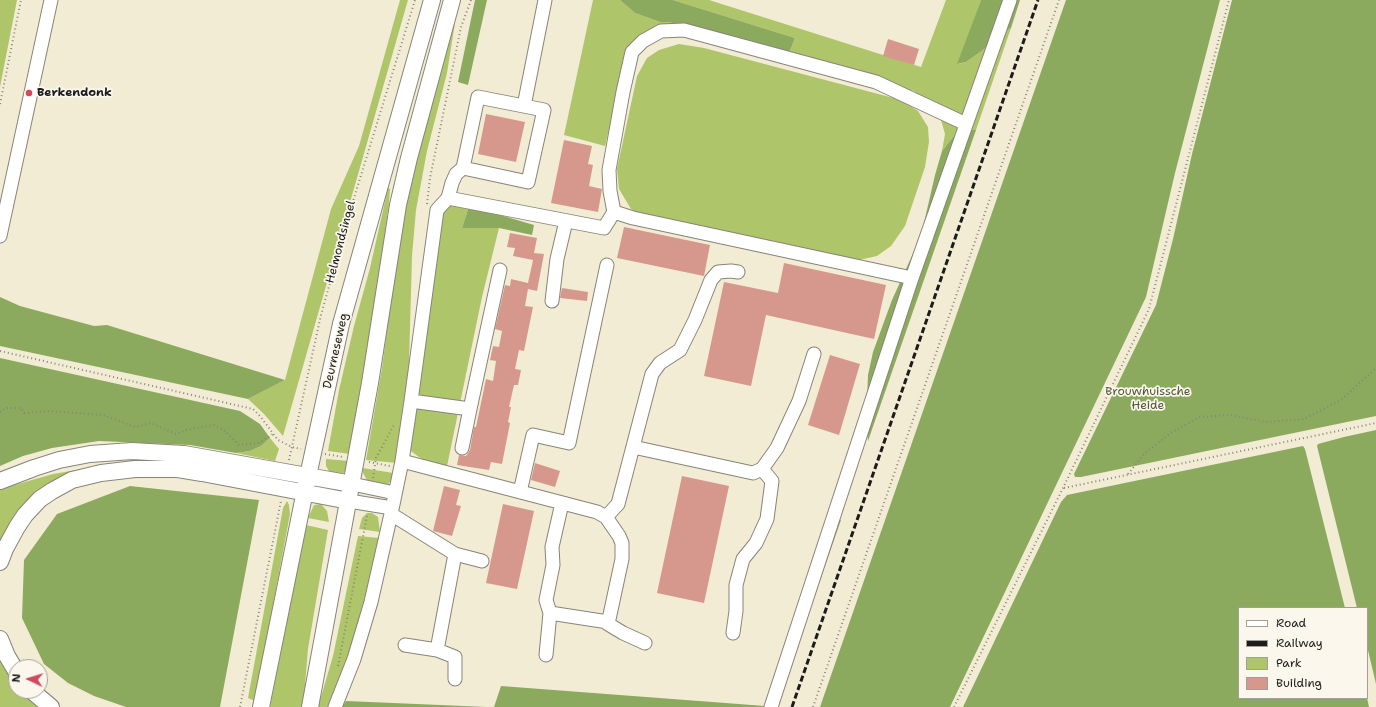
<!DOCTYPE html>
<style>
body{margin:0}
#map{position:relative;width:1376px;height:707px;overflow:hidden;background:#f3ecd5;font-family:"Shantell Sans",sans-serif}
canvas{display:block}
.legend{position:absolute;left:1238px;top:607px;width:130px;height:92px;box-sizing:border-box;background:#fbf7ec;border:1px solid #a29f99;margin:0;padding:5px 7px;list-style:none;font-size:12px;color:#1c1c1c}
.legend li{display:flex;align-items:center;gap:8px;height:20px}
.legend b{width:20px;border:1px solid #a29f99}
.north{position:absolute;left:8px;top:659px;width:40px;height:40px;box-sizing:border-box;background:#fbf7ec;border:1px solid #a29f99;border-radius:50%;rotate:274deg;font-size:11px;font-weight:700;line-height:16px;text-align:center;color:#1c1c1c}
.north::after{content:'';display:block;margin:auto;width:14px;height:18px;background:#d1495b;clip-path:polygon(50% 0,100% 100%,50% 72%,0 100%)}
</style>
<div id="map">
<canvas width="1376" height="707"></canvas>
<ul class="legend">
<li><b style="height:5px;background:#fff"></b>Road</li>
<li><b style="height:5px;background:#1c1c1c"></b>Railway</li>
<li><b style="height:11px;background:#afc56a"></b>Park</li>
<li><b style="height:11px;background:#d6988c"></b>Building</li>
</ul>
<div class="north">N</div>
</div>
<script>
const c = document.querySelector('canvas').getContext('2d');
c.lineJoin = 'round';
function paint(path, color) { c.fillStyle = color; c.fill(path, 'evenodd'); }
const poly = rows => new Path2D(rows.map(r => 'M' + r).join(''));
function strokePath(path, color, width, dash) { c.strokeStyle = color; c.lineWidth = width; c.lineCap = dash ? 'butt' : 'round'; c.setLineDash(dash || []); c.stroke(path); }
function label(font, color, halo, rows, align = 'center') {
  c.font = font + ' "Shantell Sans",sans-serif'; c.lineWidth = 3.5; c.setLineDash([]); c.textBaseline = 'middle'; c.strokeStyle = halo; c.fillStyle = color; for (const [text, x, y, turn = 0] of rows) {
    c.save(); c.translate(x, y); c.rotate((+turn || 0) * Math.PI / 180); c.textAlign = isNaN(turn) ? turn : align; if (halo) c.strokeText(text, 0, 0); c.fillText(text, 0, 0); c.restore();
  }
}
paint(poly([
 [0,0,17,0,0,87],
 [400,0,408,0,283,436,264,414,248,399,285,380,331,209,359,146],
 [593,0,620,0,635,13,660,22,671,22,673,28,626,57,605,146,564,135],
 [673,0,709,0,921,67,946,0,981,0,958,64,966,62,983,50,998,35,1011,28,976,130,957,132,942,151,945,134,941,120,929,102,914,91,788,56,795,38],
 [455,23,447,73,427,151,416,210,412,256,409,364,407,400,397,463,366,460,382,368,403,210,450,33],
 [679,44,704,48,901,100,918,111,928,127,929,142,925,167,905,226,891,246,877,256,859,260,645,217,631,209,619,189,617,169,637,76,647,58,659,50],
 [388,188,390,189,389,203,379,279,350,454,328,451,339,390,354,326,370,268],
 [451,205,469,206,462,228,499,228,482,297,446,471,419,457,408,449,440,216,446,209],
 [270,438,279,449,275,461,236,453,250,451,261,446],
 [326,459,349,461,347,470,341,475,330,473,326,466],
 [88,468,9,525,0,541,0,489,53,474],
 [363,468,393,473,392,480,388,484,368,482,363,473],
 [287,501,289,505,290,514,255,701,248,698,283,508],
 [321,504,327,511,329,522,308,518,314,505],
 [367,513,372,513,378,517,380,532,359,529,362,518],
 [306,525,328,530,308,649,304,697,302,707,270,707],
 [358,536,379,538,373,567,351,647,331,707,318,707,333,656],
 [0,655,8,673,16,683,16,691,22,691,41,707,0,707]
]), '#afc56a');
paint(poly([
 [475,0,487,0,468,85,458,82],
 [620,0,673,0,795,38,788,56,673,28,671,22,660,22,635,13],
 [981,0,1020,0,1011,28,998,35,983,50,966,62,957,64],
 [1066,0,1220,0,1175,173,1146,297,950,707,820,707],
 [1232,0,1376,0,1376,416,1081,477,1075,477,1074,474,1156,305,1173,239,1192,154],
 [965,130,976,130,868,441,866,422,867,399,868,375,873,352,892,300,915,249,923,227,935,175,942,151,957,132],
 [469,206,534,225,532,235,499,228,462,228],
 [0,297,20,306,94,326,107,325,285,380,248,399,0,346],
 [0,358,240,411,260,424,270,438,261,446,250,451,236,453,190,445,99,441,52,448,23,456,0,466],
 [1376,430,1376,684,1367,646,1367,608,1357,608,1317,446,1318,444,1344,437],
 [1303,446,1305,449,1345,608,1239,608,1239,698,1367,698,1369,707,963,707,1061,502,1067,495],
 [130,486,259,500,220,707,126,707,94,696,68,683,44,664,22,618,24,560,57,514],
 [828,517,841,520,776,707,494,707,501,686,765,706],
 [346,701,487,707,342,707]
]), '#8baa5e');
paint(poly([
 [888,39,919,49,914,65,883,56],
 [486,114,525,122,516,162,478,154],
 [564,140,592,146,588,164,593,165,589,186,602,189,598,212,551,203],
 [624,227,710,245,704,276,617,258],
 [510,233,537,238,534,253,544,254,537,291,528,289,525,306,533,307,524,351,519,350,515,369,521,370,518,385,514,385,509,407,511,407,508,422,510,423,502,464,491,462,489,470,457,465,459,455,466,456,470,450,474,427,476,427,486,379,493,381,496,361,490,360,493,346,499,347,502,331,495,329,505,285,510,286,511,279,528,283,533,260,513,256,515,248,507,247],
 [784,263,886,285,874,339,766,315,751,386,704,376,724,282,778,293],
 [562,288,588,292,587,301,560,298],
 [830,355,860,364,839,435,808,425],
 [535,463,560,471,555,487,531,480],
 [682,476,729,486,704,603,657,593],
 [444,486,460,490,456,505,461,506,452,536,433,531],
 [503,504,534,511,517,589,486,583]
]), '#d6988c');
const minor = poly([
 [524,106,545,0],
 [448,198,604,228,614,212,633,218,912,278,771,707],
 [448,198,452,183,456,174,463,168,478,97,544,110,528,182,463,168],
 [614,212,610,191,609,170,623,92,632,52,643,41,661,31,684,30,876,82,966,124],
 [0,236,51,0],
 [912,278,1010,0],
 [552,301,557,259,566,221],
 [411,401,470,409,462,448],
 [470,409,500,270],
 [633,447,753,473,762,469,777,448,799,401,814,354],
 [402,461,597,512,606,517,619,536,622,543,622,559,608,624,623,633,645,643],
 [352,484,395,493],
 [520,492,533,435,569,443,607,265],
 [349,501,392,508],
 [391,514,455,554,482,561],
 [606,517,618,504,652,374,660,363,680,350,695,320,711,280,718,272,731,271,738,272],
 [550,613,546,600,553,565,552,547,562,503],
 [733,633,736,611,736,585,743,559,756,543,767,519,772,481,762,469],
 [405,645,437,650,455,657,455,679],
 [437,650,455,554],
 [546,655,550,613,608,622],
 [335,707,354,659,371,602,391,514,402,461,411,401,437,210,448,198]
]);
const major = poly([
 [0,481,34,468,59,460,90,454,132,451,184,454,352,484],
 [0,562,5,549,17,527,25,515,40,499,52,491,72,480,101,473,135,469,178,469,202,473,349,501],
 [0,639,7,656,16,671],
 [32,691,51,707],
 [261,707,308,476,341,324,432,0],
 [310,707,370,383,398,205,409,158,452,0]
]);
strokePath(minor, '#888478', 15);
strokePath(major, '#888478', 18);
strokePath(poly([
 [0,104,21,0],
 [427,204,430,178,461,27,471,0],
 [0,351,253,409,260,416,278,440,292,447,301,449],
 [0,412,6,408,21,408,24,413,50,411,103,415,135,427,151,423,176,434,186,430,214,425,224,430,239,445,259,443,273,434],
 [325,454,343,457],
 [289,460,321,315,350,211,415,0],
 [369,462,390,466],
 [1128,474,1144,454,1172,432,1200,417,1229,415,1266,422,1304,419,1341,400,1376,368],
 [373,478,376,458,395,423],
 [1064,488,1376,423],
 [338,666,367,516],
 [240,707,281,501],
 [813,707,1059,0],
 [954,707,1063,488,1149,309,1229,0]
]), '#888478', 2, [1, 3]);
strokePath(minor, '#fff', 13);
strokePath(major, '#fff', 16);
strokePath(poly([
 [792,707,1038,0]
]), '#1c1c1c', 3, [6, 3]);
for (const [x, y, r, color] of [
 [29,93,4,"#d1495b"]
]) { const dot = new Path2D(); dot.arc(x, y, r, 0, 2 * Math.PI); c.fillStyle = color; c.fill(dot); strokePath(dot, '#fbf7ec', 1.5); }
label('bold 12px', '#1c1c1c', '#fbf7ec', [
 ["Berkendonk",37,93]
], 'left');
label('12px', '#1c1c1c', '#fbf7ec', [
 ["Helmondsingel",341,242,-75],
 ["Deurneseweg",336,351,-77]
]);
label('12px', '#4f5737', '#fbf7ec', [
 ["Brouwhuissche",1148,392],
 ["Heide",1148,406]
]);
</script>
